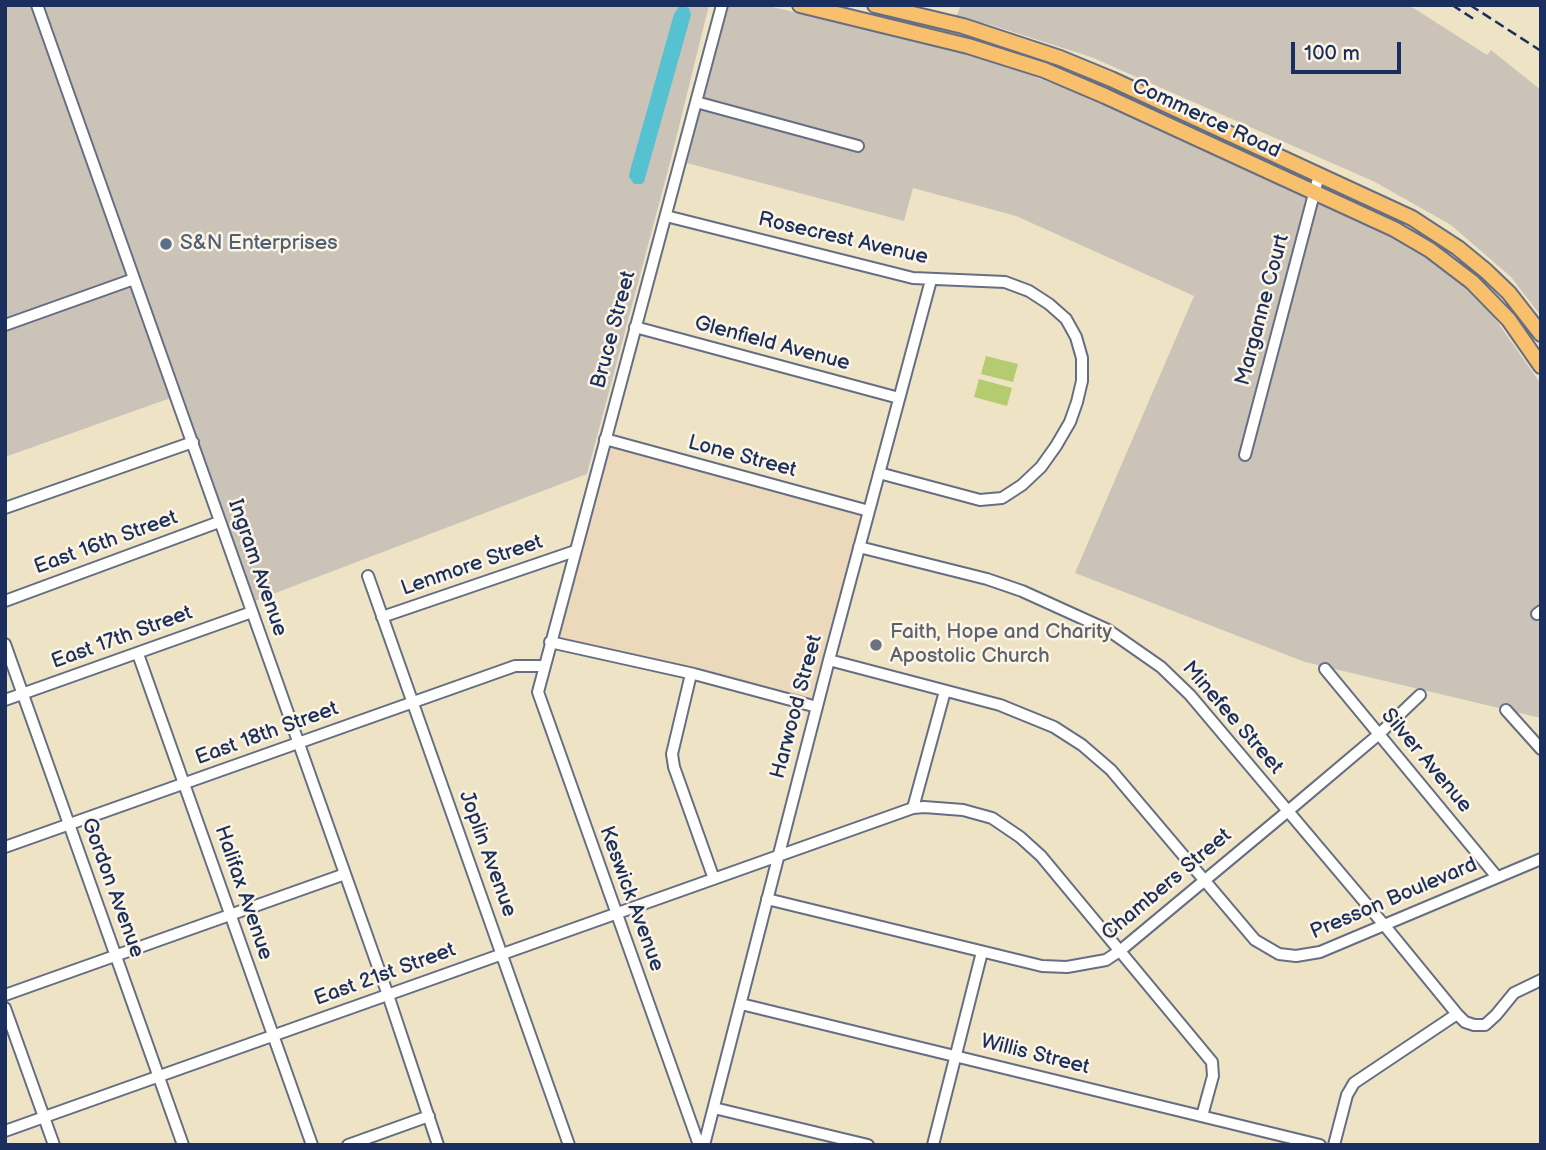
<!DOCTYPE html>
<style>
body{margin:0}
#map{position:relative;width:1546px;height:1150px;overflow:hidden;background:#eee4c5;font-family:"Balsamiq Sans",sans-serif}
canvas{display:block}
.frame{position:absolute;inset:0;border:7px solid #1b2f5e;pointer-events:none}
.scale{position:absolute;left:1291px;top:42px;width:110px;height:32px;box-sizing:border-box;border:4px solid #1b2f5e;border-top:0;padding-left:9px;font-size:21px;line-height:24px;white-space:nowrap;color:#1b2f5e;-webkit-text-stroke:5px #fcf5e5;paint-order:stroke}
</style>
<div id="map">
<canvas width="1546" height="1150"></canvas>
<div class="frame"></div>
<div class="scale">100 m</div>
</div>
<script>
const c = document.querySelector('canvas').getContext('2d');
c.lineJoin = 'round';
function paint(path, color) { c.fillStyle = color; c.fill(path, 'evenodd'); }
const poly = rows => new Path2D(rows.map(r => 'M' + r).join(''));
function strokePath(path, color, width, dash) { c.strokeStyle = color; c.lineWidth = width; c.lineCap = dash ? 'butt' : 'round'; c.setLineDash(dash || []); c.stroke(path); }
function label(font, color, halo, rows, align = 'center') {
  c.font = font + ' "Balsamiq Sans",sans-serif'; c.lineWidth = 5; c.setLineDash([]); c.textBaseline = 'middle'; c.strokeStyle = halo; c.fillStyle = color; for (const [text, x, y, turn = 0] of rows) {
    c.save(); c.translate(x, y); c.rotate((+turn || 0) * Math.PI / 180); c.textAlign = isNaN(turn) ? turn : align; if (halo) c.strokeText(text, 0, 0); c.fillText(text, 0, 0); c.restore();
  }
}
paint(poly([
 [605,440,869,511,817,707,551,640]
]), '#ecd8ba');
paint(poly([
 [5,5,709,5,671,159,587,474,252,602,179,395,5,457],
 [727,5,764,5,924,43,994,61,1080,94,1415,248,1480,297,1541,384,1541,718,1305,662,1075,573,1194,296,1016,216,913,188,904,221,687,163],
 [961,5,1407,5,1415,9,1487,55,1491,50,1541,90,1541,316,1511,277,1451,225,1375,182,1091,57,991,25,956,17]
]), '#cbc3b8');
paint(poly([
 [986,356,1018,364,1013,382,981,374],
 [979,379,1012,388,1007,406,974,397]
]), '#b4cb70');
paint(poly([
 [680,5,689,8,691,15,644,182,642,184,634,184,629,177,630,171,674,14]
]), '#56c1d1');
const minor = poly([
 [37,5,388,995,438,1145],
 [696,102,858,146],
 [666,216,913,278,1005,282,1029,291,1049,304,1066,319,1076,337,1082,358,1082,381,1077,402,1070,422,1056,446,1041,467,1022,485,1002,498,980,500,879,473],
 [5,325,134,279],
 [635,327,899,398],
 [605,439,869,511],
 [1245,455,1319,175],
 [5,508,193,442],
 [859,547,987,579,1022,591,1108,630,1161,667,1190,695,1385,926,1457,1014,1465,1022,1474,1025,1485,1025,1496,1015,1514,993,1541,980],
 [368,576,569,1145],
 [5,601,219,522],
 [1537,614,1541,611],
 [382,617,575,551],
 [550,642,694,674,817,707],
 [5,644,183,1145],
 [138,654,312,1145],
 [829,660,1000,705,1054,727,1082,745,1111,770,1255,940,1279,954,1296,956,1320,952,1541,859],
 [1325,669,1497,877],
 [691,674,672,754,674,767,714,879],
 [5,700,252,612],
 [1506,710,1541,749],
 [913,808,945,691],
 [5,847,515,666,544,666],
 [767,899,1042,966,1067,967,1106,960,1121,950,1288,811,1378,735,1420,695],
 [5,995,345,874],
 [741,1004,1320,1145],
 [5,1008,54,1145],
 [714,1108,868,1145],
 [5,1131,913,808,924,807,963,810,992,818,1020,837,1041,856,1212,1062,1213,1076,1202,1116],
 [348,1145,429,1116],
 [699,1145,538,692,722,5],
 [704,1145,829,660,931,280],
 [933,1145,982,952],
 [1334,1145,1347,1095,1354,1083,1457,1014]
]);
const major = poly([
 [800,5,968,46,1044,70,1105,96,1394,229,1430,250,1472,282,1509,320,1541,366],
 [875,5,963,26,1060,58,1111,79,1412,218,1458,248,1486,271,1509,293,1541,334]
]);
strokePath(minor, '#656e82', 14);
strokePath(major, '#656e82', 18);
strokePath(minor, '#fff', 10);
strokePath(major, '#f8bf6c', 14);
strokePath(poly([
 [1452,5,1477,21],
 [1470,5,1541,51]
]), '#1b2f5e', 2.5, [10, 5]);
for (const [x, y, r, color] of [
 [166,244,7,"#5c6f8a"],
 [876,645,7,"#6b7280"]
]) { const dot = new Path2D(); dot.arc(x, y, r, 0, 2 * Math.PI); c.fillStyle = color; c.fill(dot); strokePath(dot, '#fcf5e5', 2.5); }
label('21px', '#1b2f5e', '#fcf5e5', [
 ["Commerce Road",1206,119,25],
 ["Rosecrest Avenue",843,239,13],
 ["Marganne Court",1263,310,-75],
 ["Bruce Street",614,330,-75],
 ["Glenfield Avenue",772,344,15],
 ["Lone Street",742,457,15],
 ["East 16th Street",106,543,-20],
 ["Lenmore Street",472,566,-19],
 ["Ingram Avenue",257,568,71],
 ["East 17th Street",122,638,-20],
 ["Harwood Street",797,707,-75],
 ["Minefee Street",1232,718,49],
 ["East 18th Street",267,734,-20],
 ["Silver Avenue",1426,761,50],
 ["Joplin Avenue",487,854,70],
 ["Chambers Street",1167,885,-40],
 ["Gordon Avenue",112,888,70],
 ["Halifax Avenue",243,893,71],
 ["Keswick Avenue",631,899,70],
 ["Presson Boulevard",1394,899,-23],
 ["East 21st Street",385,975,-20],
 ["Willis Street",1035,1055,14]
]);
label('21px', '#4e5e75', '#fcf5e5', [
 ["S&N Enterprises",180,244]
], 'left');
label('21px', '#5b616d', '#fcf5e5', [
 ["Faith, Hope and Charity",890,633],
 ["Apostolic Church",890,657]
], 'left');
</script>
